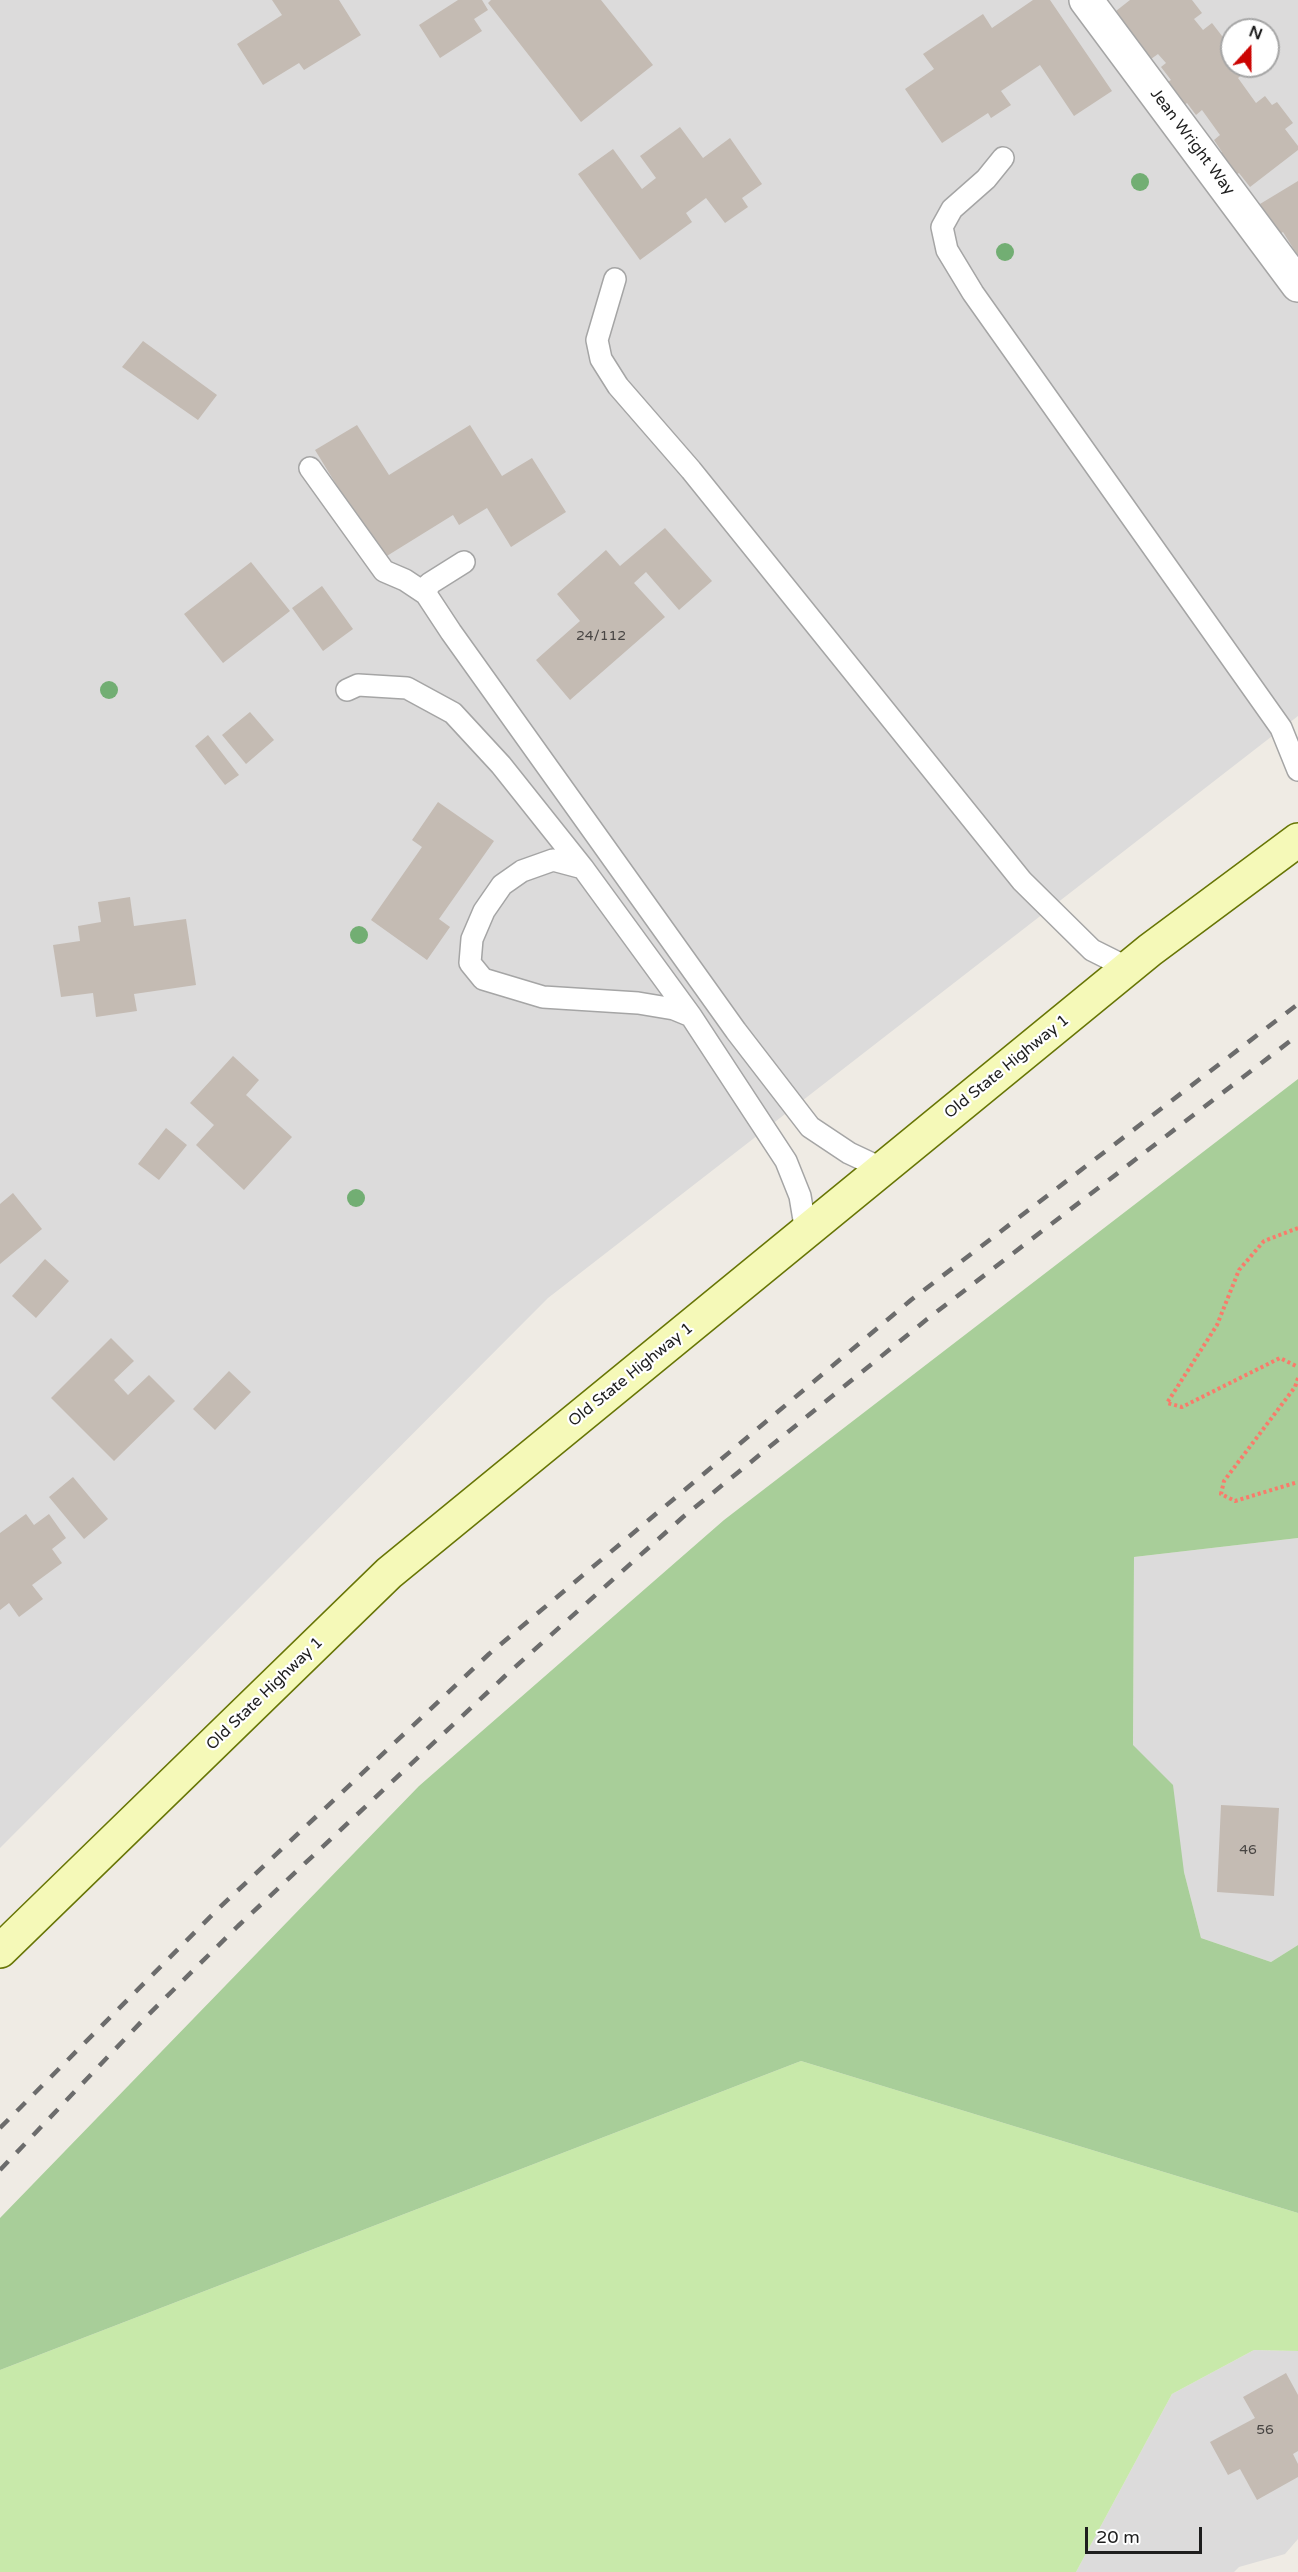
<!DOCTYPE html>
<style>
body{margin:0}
#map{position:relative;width:1298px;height:2572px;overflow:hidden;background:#efebe4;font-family:"Varela Round",sans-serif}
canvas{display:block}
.north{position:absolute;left:1220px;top:18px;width:60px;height:60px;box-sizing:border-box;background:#fff;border:2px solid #a5a5a5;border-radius:50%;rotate:21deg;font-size:16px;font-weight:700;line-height:24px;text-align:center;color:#1e1e1e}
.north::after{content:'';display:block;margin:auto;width:21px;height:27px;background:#cb0301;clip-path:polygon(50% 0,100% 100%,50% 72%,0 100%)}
.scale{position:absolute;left:1085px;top:2527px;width:117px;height:27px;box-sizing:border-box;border:3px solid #1e1e1e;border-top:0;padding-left:8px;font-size:18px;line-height:21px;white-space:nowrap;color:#1e1e1e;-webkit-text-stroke:4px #fff;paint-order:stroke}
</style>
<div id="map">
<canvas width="1298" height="2572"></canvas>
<div class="north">N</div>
<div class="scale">20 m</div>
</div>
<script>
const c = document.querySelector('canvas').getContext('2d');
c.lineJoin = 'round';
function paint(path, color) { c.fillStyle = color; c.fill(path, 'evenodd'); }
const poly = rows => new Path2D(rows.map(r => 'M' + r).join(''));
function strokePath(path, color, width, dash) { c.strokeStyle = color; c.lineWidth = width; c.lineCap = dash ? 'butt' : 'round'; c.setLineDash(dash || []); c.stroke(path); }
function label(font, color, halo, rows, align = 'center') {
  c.font = font + ' "Varela Round",sans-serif'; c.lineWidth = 4.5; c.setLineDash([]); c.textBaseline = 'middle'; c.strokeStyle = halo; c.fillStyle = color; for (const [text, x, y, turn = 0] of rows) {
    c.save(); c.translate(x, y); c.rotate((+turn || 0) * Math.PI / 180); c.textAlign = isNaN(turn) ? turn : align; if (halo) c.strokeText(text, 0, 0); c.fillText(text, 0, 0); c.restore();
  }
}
paint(poly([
 [0,0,1298,0,1298,716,548,1298,0,1848],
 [1232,30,1268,30,1268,66,1232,66],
 [1298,1538,1298,1945,1271,1962,1201,1938,1184,1872,1133,1746,1134,1557],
 [1254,2350,1298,2351,1298,2539,1285,2554,1239,2567,1234,2572,1076,2572,1172,2394]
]), '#dcdbdb');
paint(poly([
 [801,2061,1298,2213,1298,2351,1254,2350,1172,2394,1076,2572,0,2572,0,2370]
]), '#c8e9aa');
paint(poly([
 [1298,1079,1298,1538,1134,1557,1133,1745,1173,1785,1184,1872,1201,1938,1271,1962,1298,1945,1298,2213,801,2061,0,2370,0,2218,419,1786,724,1520]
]), '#a8ce99');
paint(poly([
 [272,0,339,0,361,35,304,70,299,63,263,85,237,44,282,15],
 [458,0,482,0,488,10,474,19,482,31,440,58,419,25],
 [491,0,601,0,653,65,581,122,488,3],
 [1033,0,1050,0,1112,91,1074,116,1040,65,1001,91,1011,105,991,118,988,113,942,143,905,89,934,69,923,54,983,14,992,28],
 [1130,0,1192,0,1202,13,1194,19,1203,30,1212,23,1232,49,1232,66,1245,66,1248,70,1238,78,1256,103,1265,96,1272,105,1277,102,1293,123,1285,129,1298,146,1298,150,1250,187,1239,173,1234,176,1218,155,1222,152,1214,140,1220,135,1202,110,1196,115,1187,103,1183,106,1166,83,1171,80,1161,67,1166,63,1158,54,1151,59,1125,28,1127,26,1116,11],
 [680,127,703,158,730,138,762,184,742,198,748,207,725,223,706,198,686,213,692,222,640,260,578,174,613,149,642,189,656,178,640,156],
 [1298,181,1298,256,1283,232,1276,236,1272,223,1260,204],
 [143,341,217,395,198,420,122,367],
 [357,425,389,475,470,425,502,476,532,458,566,512,511,547,487,508,459,525,453,515,382,559,315,450],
 [665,528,712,581,679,610,646,572,634,583,665,617,570,700,536,660,580,621,557,594,606,550,620,566],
 [251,562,290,611,223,663,184,614],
 [322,586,353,629,323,651,292,608],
 [250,712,274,740,246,764,222,735],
 [208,735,239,775,225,785,195,746],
 [438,802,494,841,439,919,450,927,427,960,371,920,422,847,412,840],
 [130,897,134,926,186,919,196,985,134,994,137,1011,96,1017,93,993,61,997,53,945,80,941,78,926,101,922,98,902],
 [233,1056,259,1080,246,1095,292,1137,244,1190,196,1145,214,1125,190,1103],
 [166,1128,187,1145,159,1180,138,1164],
 [13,1193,42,1229,0,1264,0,1204],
 [45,1259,69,1281,36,1318,12,1296],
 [111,1338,134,1361,114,1380,128,1395,149,1375,175,1401,114,1461,51,1398],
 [229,1371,251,1392,215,1430,193,1409],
 [73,1477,108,1519,84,1539,49,1497],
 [26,1514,34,1525,49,1514,66,1538,52,1549,62,1563,32,1585,43,1599,19,1617,9,1603,0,1610,0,1533],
 [1221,1805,1279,1808,1274,1896,1217,1892],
 [1286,2373,1298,2395,1298,2451,1293,2454,1298,2464,1298,2477,1257,2500,1240,2469,1228,2475,1210,2442,1255,2418,1243,2397]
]), '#c4bbb3');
const lane = poly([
 [1003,158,986,179,952,209,942,227,947,250,973,293,1281,728,1298,770],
 [615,279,597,340,601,359,618,386,691,470,1022,881,1092,950,1128,968],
 [310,468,384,571,405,580,426,594],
 [464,562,429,584,426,594,451,632,736,1031,810,1127,849,1153,883,1169],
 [347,690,358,685,407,688,453,713,501,765,583,868],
 [691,1016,583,868,553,860,522,871,502,885,484,911,472,939,470,963,483,979,543,997,638,1003,674,1009,691,1016,786,1161,800,1196,806,1232]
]);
const street = poly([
 [1086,0,1298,285]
]);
const secondary = poly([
 [0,1951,389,1573,1150,950,1298,840]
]);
strokePath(lane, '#a5a5a5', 24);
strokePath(street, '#a5a5a5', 36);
strokePath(secondary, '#677505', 36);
strokePath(poly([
 [1298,1228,1264,1241,1239,1270,1217,1325,1167,1403,1182,1407,1280,1358,1298,1367],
 [1298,1378,1295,1387,1224,1481,1221,1494,1235,1501,1298,1482]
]), '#f97b6b', 4, [3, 3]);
strokePath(lane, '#fff', 21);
strokePath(street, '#fff', 33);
strokePath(secondary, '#f5f9b8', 33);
strokePath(poly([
 [0,2128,218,1909,489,1654,911,1300,1298,1004],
 [0,2170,142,2021,238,1926,505,1676,683,1517,926,1320,1298,1035]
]), '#6c6c6c', 4.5, [12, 12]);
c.fillStyle = '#72ae73';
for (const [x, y] of [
 [1140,182],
 [1005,252],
 [109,690],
 [359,935],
 [356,1198]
]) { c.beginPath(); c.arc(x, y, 9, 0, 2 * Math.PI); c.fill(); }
label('14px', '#484543', null, [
 ["24/112",601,636],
 ["46",1248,1850],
 ["56",1265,2430]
]);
label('16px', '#1e1e1e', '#fff', [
 ["Jean Wright Way",1192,142,53],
 ["Old State Highway 1",1007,1067,-39],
 ["Old State Highway 1",631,1375,-39],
 ["Old State Highway 1",265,1694,-44]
]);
</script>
